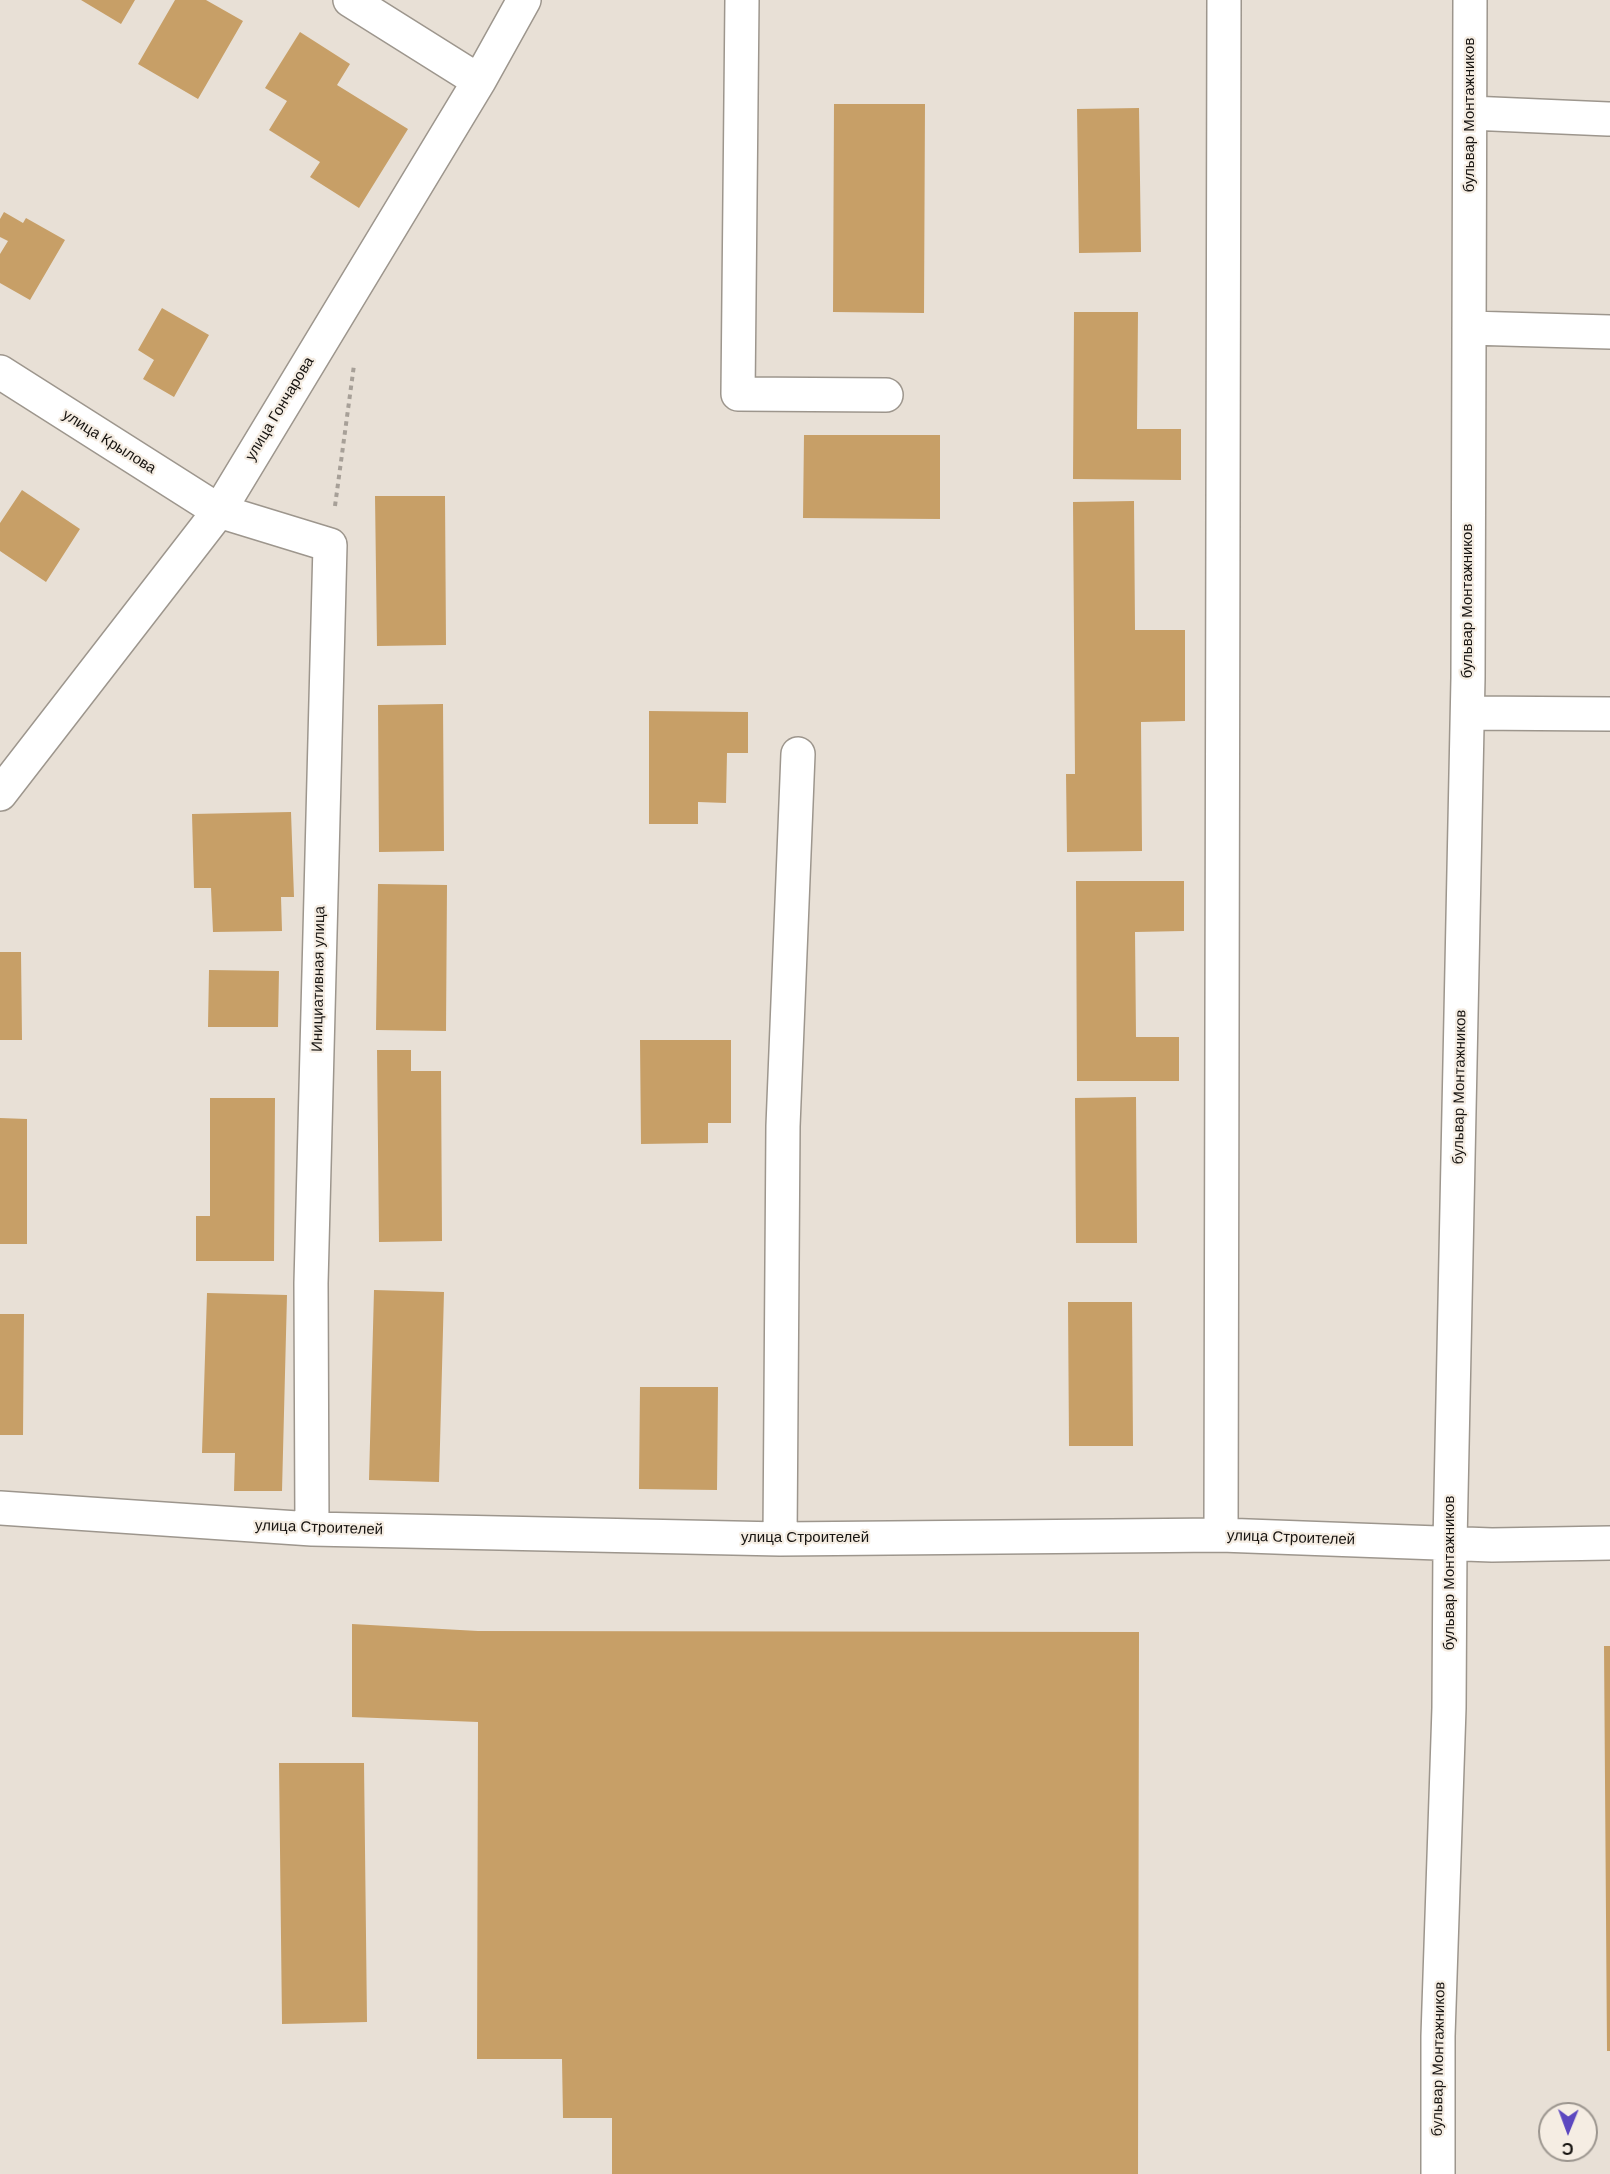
<!DOCTYPE html>
<meta charset="utf-8">
<style>
body{margin:0}
#map{position:relative;width:1610px;height:2174px;overflow:hidden;background:#e8e0d6;font-family:Helvetica,sans-serif}
canvas{display:block}
.north{position:absolute;left:1538px;top:2102px;width:60px;height:60px;box-sizing:border-box;background:#f5ede3;border:2px solid #9c968f;border-radius:50%;rotate:181deg;font-size:16px;font-weight:700;line-height:24px;text-align:center;color:#171411}
.north::after{content:'';display:block;margin:auto;width:21px;height:27px;background:#5c48c0;clip-path:polygon(50% 0,100% 100%,50% 72%,0 100%)}
</style>
<div id="map">
<canvas width="1610" height="2174"></canvas>
<div class="north">С</div>
</div>
<script>
const c = document.querySelector('canvas').getContext('2d');
c.lineJoin = 'round';
function paint(path, color) { c.fillStyle = color; c.fill(path, 'evenodd'); }
const poly = rows => new Path2D(rows.map(r => 'M' + r).join(''));
function strokePath(path, color, width, dash) { c.strokeStyle = color; c.lineWidth = width; c.lineCap = dash ? 'butt' : 'round'; c.setLineDash(dash || []); c.stroke(path); }
function label(font, color, halo, rows, align = 'center') {
  c.font = font + ' Helvetica,sans-serif'; c.lineWidth = 4.5; c.setLineDash([]); c.textBaseline = 'middle'; c.strokeStyle = halo; c.fillStyle = color; for (const [text, x, y, turn = 0] of rows) {
    c.save(); c.translate(x, y); c.rotate((+turn || 0) * Math.PI / 180); c.textAlign = isNaN(turn) ? turn : align; if (halo) c.strokeText(text, 0, 0); c.fillText(text, 0, 0); c.restore();
  }
}
paint(poly([
 [81,0,135,0,121,24],
 [175,0,206,0,243,21,198,99,138,64],
 [300,32,350,64,337,85,408,129,359,208,310,177,320,162,269,130,287,101,265,88],
 [834,104,925,104,924,313,833,312],
 [1139,108,1141,252,1079,253,1077,109],
 [4,212,23,223,26,218,65,240,30,300,0,283,0,254,8,241,0,237,0,219],
 [162,308,209,335,174,397,143,379,154,360,138,350],
 [1074,312,1138,312,1137,429,1181,429,1181,480,1073,479],
 [804,435,940,435,940,519,803,518],
 [22,490,80,529,46,582,0,551,0,523],
 [375,496,445,496,446,645,377,646],
 [1134,501,1135,630,1185,630,1185,721,1141,722,1142,851,1067,852,1066,774,1075,774,1073,502],
 [443,704,444,851,379,852,378,705],
 [649,711,748,712,748,753,727,753,726,803,698,802,698,824,649,824],
 [291,812,294,897,281,897,282,931,213,932,211,888,194,888,192,814],
 [1076,881,1184,881,1184,931,1135,932,1136,1037,1179,1037,1179,1081,1077,1081],
 [378,884,447,885,446,1031,376,1030],
 [0,952,21,952,22,1040,0,1040],
 [209,970,279,971,278,1027,208,1027],
 [640,1040,731,1040,731,1123,708,1123,708,1143,641,1144],
 [377,1050,411,1050,411,1071,441,1071,442,1241,379,1242],
 [1136,1097,1137,1243,1076,1243,1075,1098],
 [210,1098,275,1098,274,1261,196,1261,196,1216,210,1216],
 [0,1118,27,1119,27,1244,0,1244],
 [374,1290,444,1292,439,1482,369,1480],
 [207,1293,287,1295,282,1491,234,1491,235,1453,202,1453],
 [1068,1302,1132,1302,1133,1446,1069,1446],
 [0,1314,24,1314,23,1435,0,1435],
 [640,1387,718,1387,717,1490,639,1489],
 [352,1624,478,1631,1139,1632,1138,2174,612,2174,612,2118,563,2118,562,2059,477,2059,478,1722,352,1717],
 [1604,1646,1610,1646,1610,2051,1607,2051],
 [279,1763,364,1763,367,2022,282,2024]
]), '#c79f67');
const minor = poly([
 [350,0,479,81],
 [742,0,738,394,886,395],
 [1470,113,1608,119],
 [1469,328,1610,332],
 [0,372,219,511,330,545,311,1283,312,1529],
 [1468,713,1610,714],
 [0,794,219,511,479,81,524,0],
 [0,1508,312,1529,780,1539,1221,1535,1492,1545,1610,1543],
 [1221,1535,1224,0],
 [780,1539,783,1126,798,754],
 [1438,2174,1438,2036,1449,1708,1450,1543,1468,678,1470,0]
]);
strokePath(minor, '#9d968d', 36);
strokePath(poly([
 [335,506,354,365]
]), '#a7a098', 4, [4.5, 4.5]);
strokePath(minor, '#fff', 33);
label('15px', '#171411', '#f5ede3', [
 ["бульвар Монтажников",1470,115,-90],
 ["улица Гончарова",280,409,-59],
 ["улица Крылова",109,442,32],
 ["бульвар Монтажников",1468,601,-90],
 ["Инициативная улица",319,979,-89],
 ["бульвар Монтажников",1460,1087,-89],
 ["улица Строителей",319,1528,2],
 ["улица Строителей",805,1538],
 ["улица Строителей",1291,1538,2],
 ["бульвар Монтажников",1450,1573,-90],
 ["бульвар Монтажников",1439,2059,-89]
]);
</script>
